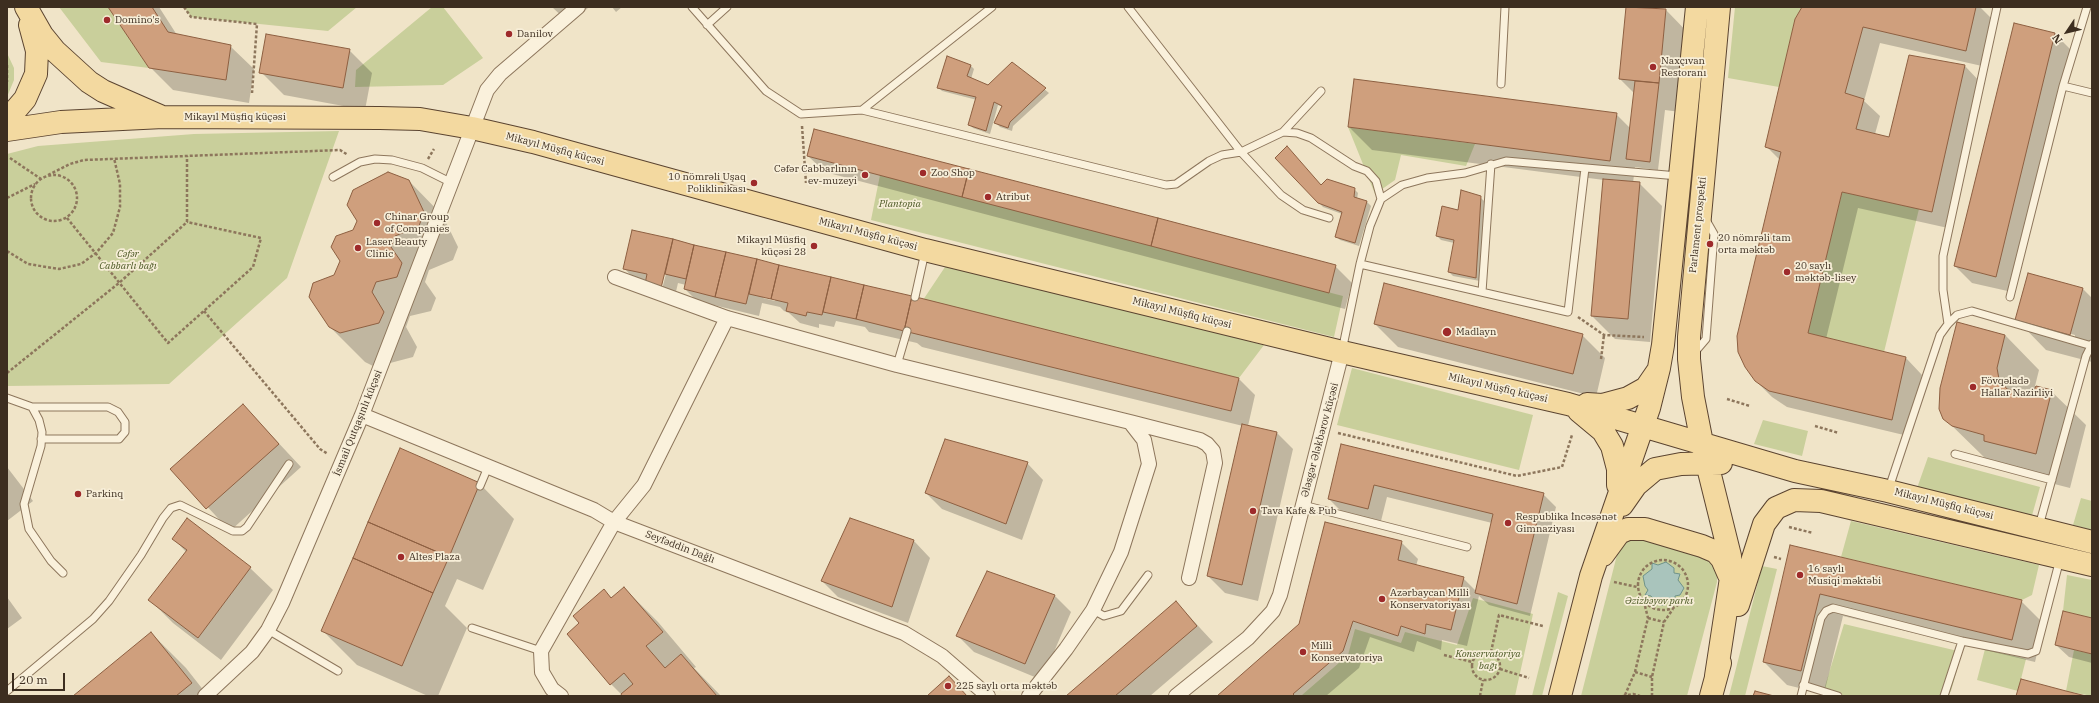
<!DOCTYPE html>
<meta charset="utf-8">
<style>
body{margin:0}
#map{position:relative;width:2099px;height:703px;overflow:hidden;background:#f0e4c8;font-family:"IBM Plex Serif",serif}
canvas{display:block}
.frame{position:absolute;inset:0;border:8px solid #3d2e20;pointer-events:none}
.north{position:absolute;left:2047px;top:12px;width:40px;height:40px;-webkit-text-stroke:3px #f7eed8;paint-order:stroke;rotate:235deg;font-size:11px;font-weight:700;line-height:16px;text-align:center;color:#3d2e20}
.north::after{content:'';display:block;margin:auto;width:14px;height:18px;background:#3d2e20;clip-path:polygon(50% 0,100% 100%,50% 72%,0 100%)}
.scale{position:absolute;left:12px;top:673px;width:53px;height:18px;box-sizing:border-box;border:2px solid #3d2e20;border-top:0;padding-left:5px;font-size:12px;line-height:14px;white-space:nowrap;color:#3d2e20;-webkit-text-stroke:3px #f7eed8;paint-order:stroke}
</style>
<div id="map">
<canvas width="2099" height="703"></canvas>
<div class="frame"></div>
<div class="north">N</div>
<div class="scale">20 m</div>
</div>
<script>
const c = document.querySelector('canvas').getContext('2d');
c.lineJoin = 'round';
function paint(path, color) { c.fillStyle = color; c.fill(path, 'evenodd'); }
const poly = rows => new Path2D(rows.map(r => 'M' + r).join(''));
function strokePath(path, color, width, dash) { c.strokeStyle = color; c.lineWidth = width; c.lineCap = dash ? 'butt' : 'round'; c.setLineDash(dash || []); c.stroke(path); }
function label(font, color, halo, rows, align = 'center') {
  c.font = font + ' "IBM Plex Serif",serif'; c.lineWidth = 3.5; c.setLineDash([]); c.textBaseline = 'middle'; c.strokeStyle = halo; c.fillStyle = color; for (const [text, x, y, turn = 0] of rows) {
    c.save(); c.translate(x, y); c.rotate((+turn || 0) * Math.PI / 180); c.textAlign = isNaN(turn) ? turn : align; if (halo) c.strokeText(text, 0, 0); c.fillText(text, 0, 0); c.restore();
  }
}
paint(poly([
 [59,7,108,7,149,68,101,62],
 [184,7,357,7,328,31,191,17],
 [432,7,443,7,483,58,443,85,355,87,356,70],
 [1735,7,1802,7,1795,19,1779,87,1728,78],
 [7,53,14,68,14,80,7,97],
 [1348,127,1475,144,1466,166,1401,155,1395,180,1375,194],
 [339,131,287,278,169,384,7,386,7,154,38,146,194,134],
 [880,175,1343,296,1334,337,871,220],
 [1842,192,1919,209,1884,352,1808,333],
 [947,264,1264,345,1239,378,923,300],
 [1352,368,1533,415,1519,470,1337,425],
 [1763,420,1808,431,1802,456,1754,444],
 [1928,457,2040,487,2031,519,1916,491],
 [2081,498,2092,501,2092,530,2073,525],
 [1851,521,2039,565,2032,595,2022,600,1841,557],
 [1633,537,1708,557,1717,573,1717,582,1687,696,1581,696,1618,551,1622,544],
 [1762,566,1777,569,1745,696,1729,696],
 [2067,575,2092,580,2092,618,2063,611],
 [1558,592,1568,596,1542,696,1532,696],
 [1473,598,1533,614,1515,696,1302,695,1348,655,1355,629,1401,643,1405,632,1457,645],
 [1844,624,1962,652,1951,691,1948,696,1822,696],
 [1985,649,2026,659,2018,691,1977,680],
 [2074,650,2092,654,2092,696,2066,691]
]), '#c9cf9b');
const water = poly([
 [1666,562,1674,568,1674,573,1680,574,1678,580,1684,588,1680,595,1675,596,1675,603,1669,600,1665,605,1660,605,1656,603,1651,596,1645,595,1648,590,1645,586,1643,576,1652,569,1652,563,1658,565,1666,562]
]);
paint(water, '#a9c4bc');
strokePath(water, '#6f938a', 1);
paint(poly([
 [109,7,159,7,177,35,230,46,254,69,249,103,173,90,150,67],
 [552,7,589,7,570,24],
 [612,7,622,7,616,12],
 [1627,7,1666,10,1695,40,1688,113,1665,110,1658,170,1635,167,1633,183,1639,183,1662,206,1650,342,1615,339,1592,316,1604,180,1372,150,1349,127,1616,114,1631,129,1635,94,1620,79],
 [1803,7,1980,7,1993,20,1982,66,1880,43,1864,101,1880,116,1875,134,1890,138,1910,56,1965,66,1981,83,1948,228,1858,208,1826,339,1906,358,1922,375,1908,436,1787,407,1772,397,1755,380,1780,160,1767,147],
 [2055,34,2071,50,2012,292,1972,283,1955,266],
 [349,50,372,73,365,110,284,95,261,72],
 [1012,63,1049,93,1013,126,1012,131,1000,127,996,123,1003,107,998,105,990,134,973,128,969,124,977,100,942,91,938,87,970,65,974,69,971,79,988,86],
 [808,156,1335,266,1352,283,1345,309,825,172],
 [1277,158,1321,186,1354,189,1358,193,1357,199,1367,202,1371,206,1359,246,1340,240,1336,236,1342,214,1323,207],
 [409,181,443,216,458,247,453,260,429,270,425,282,436,298,431,311,410,316,406,327,417,347,413,357,375,367,365,362,330,327,335,276,354,231],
 [1480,197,1484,201,1480,281,1453,276,1449,272,1454,243,1441,240,1437,236,1458,211],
 [632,231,913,298,1239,379,1255,395,1248,426,1277,433,1293,449,1258,601,1225,593,1208,576,1243,426,922,347,917,343,869,332,865,327,836,321,834,327,819,324,819,328,800,323,789,313,784,311,780,307,762,303,759,316,697,301,685,289,686,285,678,283,674,300,658,296,646,283,636,281,624,268],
 [664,272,666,274,661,293,659,293],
 [763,296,776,299,775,301,763,298],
 [2082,288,2092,298,2092,362,2046,350,2017,320],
 [2050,328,2075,335,2075,337,2050,331],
 [1957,323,2005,335,2039,370,2035,386,2051,391,2086,425,2070,488,2019,475,1987,460,1944,418],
 [1375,324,1582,335,1605,358,1596,397,1398,347],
 [243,405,301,467,230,531,172,469],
 [1342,445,1543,494,1556,507,1530,616,1489,605,1479,596,1467,646,1442,640,1441,650,1417,641,1414,652,1370,637,1359,668,1326,696,1219,696,1401,542,1418,559,1416,566,1463,578,1476,591,1492,523,1387,497,1381,521,1342,512,1329,499],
 [1027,463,1043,480,1022,540,942,509,926,493],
 [7,467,33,501,7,521],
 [480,484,514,519,483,590,457,579,445,606,467,628,438,696,428,696,357,665,323,631],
 [851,519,914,541,930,558,908,623,838,597,822,581],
 [173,538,250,568,273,590,221,660,173,623,150,600,186,552],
 [1791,546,2021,601,2044,624,2035,662,1843,616,1824,694,1787,685,1764,662],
 [624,588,658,622,696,667,694,668,721,696,623,696,611,684,581,623,604,591,612,598],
 [1054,595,1071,612,1042,680,974,652,958,636],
 [7,597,22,618,7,629],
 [1176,602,1213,642,1150,696,1067,696],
 [2092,619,2092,663,2069,657,2056,645],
 [151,633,186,668,208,696,74,696]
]), '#0003');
const building = poly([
 [108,7,152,7,168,32,231,45,226,80,149,68,108,7],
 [1626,7,1666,9,1659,83,1619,79,1626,7],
 [1802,7,1976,7,1966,51,1863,27,1845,93,1864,99,1856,129,1889,137,1909,55,1965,65,1932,212,1842,192,1808,333,1906,357,1892,420,1769,391,1755,381,1745,367,1738,352,1737,336,1781,152,1765,147,1795,19,1802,7],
 [2014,23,2055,33,1996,277,1954,266,2014,23],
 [266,34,350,49,343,88,259,73,266,34],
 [947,56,971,65,967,76,988,85,1012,62,1046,88,1010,122,1008,128,994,123,1002,106,994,102,986,131,968,125,976,97,937,88,947,56],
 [1354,79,1617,113,1610,161,1348,127,1354,79],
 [1635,81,1659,83,1650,162,1626,159,1635,81],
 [814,129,969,169,962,197,807,156,814,129],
 [1287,146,1321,185,1327,179,1355,188,1354,197,1367,201,1355,243,1335,237,1342,212,1318,203,1275,158,1287,146],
 [969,169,1158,218,1151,246,962,197,969,169],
 [388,172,409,180,424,212,419,226,395,236,391,247,402,263,397,277,376,282,372,292,384,312,379,323,340,333,329,327,309,297,313,283,334,275,340,261,331,247,336,236,353,230,357,221,347,205,353,190,388,172],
 [1603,179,1640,182,1628,319,1591,316,1603,179],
 [1461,190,1481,196,1476,278,1448,272,1454,240,1436,236,1442,206,1458,210,1461,190],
 [1158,218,1336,265,1329,293,1151,246,1158,218],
 [632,230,673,239,661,288,645,284,647,274,623,269,632,230],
 [673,239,694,245,686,279,665,274,673,239],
 [694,245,726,252,715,297,684,289,694,245],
 [726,252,757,259,746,304,715,297,726,252],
 [757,259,779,265,771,299,749,294,757,259],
 [779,265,831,277,822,315,807,312,806,316,786,311,788,303,771,299,779,265],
 [2028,273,2083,288,2070,335,2015,320,2028,273],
 [831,277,864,285,856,319,823,312,831,277],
 [1384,283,1583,334,1573,374,1374,324,1384,283],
 [864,285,912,296,904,331,856,319,864,285],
 [912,296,1239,378,1231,411,904,331,912,296],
 [1957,322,2005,335,1997,368,1999,379,2007,389,2032,394,2036,386,2052,390,2036,454,1984,441,1984,435,1952,426,1943,419,1939,409,1940,388,1957,322],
 [243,404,279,444,206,509,170,469,243,404],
 [1242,424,1277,432,1242,585,1207,576,1242,424],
 [945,439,1028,462,1006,524,925,493,945,439],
 [1341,444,1544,493,1517,604,1475,593,1493,514,1374,485,1368,509,1328,499,1341,444],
 [400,448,480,483,449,557,368,522,400,448],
 [187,518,251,567,198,638,148,600,187,550,172,539,187,518],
 [850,518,914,540,892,607,821,581,850,518],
 [368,522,449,557,433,593,353,558,368,522],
 [1325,522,1402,541,1398,560,1464,577,1451,630,1426,624,1425,634,1401,626,1398,636,1353,621,1343,651,1293,694,1295,696,1217,696,1299,624,1325,522],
 [1790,545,2022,600,2012,640,1820,594,1801,671,1763,662,1790,545],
 [353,558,433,593,402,666,321,631,353,558],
 [987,571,1055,595,1025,664,956,636,987,571],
 [624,587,663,632,646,646,665,668,681,654,717,696,622,696,621,694,633,684,624,673,610,685,567,634,579,623,573,616,604,589,611,598,624,587],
 [1176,601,1197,626,1115,696,1066,696,1176,601],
 [2063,611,2092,618,2092,654,2055,645,2063,611],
 [151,632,192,683,176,696,73,696,151,632],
 [949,676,967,696,927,696,949,676],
 [2021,679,2066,691,2086,696,2016,696,2021,679],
 [1755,691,1774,696,1753,696,1755,691]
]);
paint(building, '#cf9f7d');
strokePath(building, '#8d5f41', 1);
const lane = poly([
 [692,7,766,91,801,114,862,110,1166,185,1176,184,1209,161,1222,155,1241,152,1283,132,1321,91],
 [1128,7,1241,152,1281,195,1303,210,1329,218],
 [707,25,727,7],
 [1501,84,1505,7],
 [2063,86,2092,93],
 [862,110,992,7],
 [1283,132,1297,133,1311,138,1354,166,1367,171,1376,181,1381,199],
 [333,177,360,162,375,159,392,160,422,168,452,183],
 [1360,264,1568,312,1585,168],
 [1482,292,1491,164],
 [915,297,925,252],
 [2010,297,2063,86,2087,7],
 [1948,324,1943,290,1943,256,1997,7],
 [1342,351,1360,264,1370,226,1381,199,1402,185,1427,178,1465,173,1506,161,1678,176],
 [1694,353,1706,339,1714,234,1706,220],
 [897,365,907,331],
 [7,398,32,407,39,420,42,432,41,446,24,504,29,529,51,561,63,573],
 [32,407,108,407,118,412,125,422,125,432,119,439,41,439],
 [1955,454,2052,480],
 [480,486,488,467],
 [1889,488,1940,335,1948,324,1957,315,1972,311,2092,346],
 [1303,505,1467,547],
 [2039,526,2086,356,2092,344],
 [1093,610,1104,616,1121,611,1148,575],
 [472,628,541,651],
 [268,630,338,671],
 [1803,685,1838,696],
 [7,691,93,619,109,601,141,555,163,518,171,508,180,505,233,531,242,531,247,527,289,464],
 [1801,696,1821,618,1826,611,1833,608,1962,641,2028,654,2036,651,2060,559],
 [1944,696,1962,641]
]);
const street = poly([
 [615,277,727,318,897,365,1130,422,1144,440,1149,464,1121,552,1093,610,1066,649,1029,696],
 [362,415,594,510,614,522,904,633,942,656,988,696],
 [1130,422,1200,440,1207,444,1213,451,1215,463,1189,578],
 [205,696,252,652,268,630,282,603,362,415,487,90,500,74,578,7],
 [561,696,552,689,542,672,541,651,614,522,644,485,727,318],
 [1176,696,1248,638,1273,611,1280,595,1342,352]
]);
const primary = poly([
 [26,7,42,35,55,51,89,82,103,91,160,116],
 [7,120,25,99,36,74,37,51,30,25],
 [7,130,61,122,163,117,380,118,420,119,472,128,533,142,925,250,1342,352,1568,404,1795,471,1888,491,2092,542],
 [1587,404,1602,405,1628,398,1646,388,1657,372],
 [1579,411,1603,431,1612,446,1618,469,1618,485],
 [1622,505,1636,485,1655,469,1681,464,1721,463],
 [1603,555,1619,533,1628,529,1645,529,1702,546,1716,552,1722,559,1729,575],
 [1738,605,1764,524,1776,508,1794,500,1821,501,2092,565],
 [1716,676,1731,578,1730,556,1702,443,1693,397,1689,359,1689,337,1719,7],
 [1560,696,1591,576,1649,408,1659,368,1663,345,1697,7],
 [1711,696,1720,663]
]);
strokePath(lane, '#8d765c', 9);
strokePath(street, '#8d765c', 16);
strokePath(primary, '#5b4430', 24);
strokePath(poly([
 [184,7,191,17,257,24,252,93],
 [7,65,7,82],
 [802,126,806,183],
 [10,158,41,179],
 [428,159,434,149],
 '31 198a23 23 0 1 1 46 0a23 23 0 1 1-46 0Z',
 [48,175,70,164,84,160,340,150,348,155],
 [7,198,35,184],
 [67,218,168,343,253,267,261,238,187,222],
 [7,251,28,264,59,269,81,264,96,253,113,233,120,207,120,184,114,158],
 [204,311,320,449,328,454],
 [1578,317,1604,335,1644,337],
 [1601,359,1604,335],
 [7,373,119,283,187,222,187,156],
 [1727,399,1750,406],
 [1815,426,1839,433],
 [1338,433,1517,476,1562,467,1572,435],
 [1789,527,1813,533],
 [1774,557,1781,559],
 '1638 585a25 25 0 1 1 50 0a25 25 0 1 1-50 0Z',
 [1614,582,1637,587],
 [1648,618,1664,622],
 '1472 666a14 14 0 1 1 28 0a14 14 0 1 1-28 0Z',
 [1491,652,1499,615,1543,626],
 [1444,655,1472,662],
 [1500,669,1529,678],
 [1635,672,1652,677],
 [1625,695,1635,672,1648,618,1644,602],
 [1480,696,1483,680],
 [1623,696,1633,694,1640,696],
 [1652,696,1652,677,1664,622,1673,609]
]), '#8d765c', 2.5, [3, 2]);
strokePath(lane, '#faf1dc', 7);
strokePath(street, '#faf1dc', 14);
strokePath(primary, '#f3d9a0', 22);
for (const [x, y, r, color] of [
 [107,20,4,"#9e2a2b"],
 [509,34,4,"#9e2a2b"],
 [1653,67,4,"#9e2a2b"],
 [923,173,4,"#9e2a2b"],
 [865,175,4,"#9e2a2b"],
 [754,183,4,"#9e2a2b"],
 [988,197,4,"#9e2a2b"],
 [377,223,4,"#9e2a2b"],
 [1710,244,4,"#9e2a2b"],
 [814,246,4,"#9e2a2b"],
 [358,248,4,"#9e2a2b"],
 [1787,272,4,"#9e2a2b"],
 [1447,332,5,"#9e2a2b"],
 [1973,387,4,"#9e2a2b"],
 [78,494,4,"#9e2a2b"],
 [1253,511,4,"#9e2a2b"],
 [1508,523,4,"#9e2a2b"],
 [401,557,4,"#9e2a2b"],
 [1800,575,4,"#9e2a2b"],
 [1382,599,4,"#9e2a2b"],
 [1303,652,4,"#9e2a2b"],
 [948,686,4,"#9e2a2b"]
]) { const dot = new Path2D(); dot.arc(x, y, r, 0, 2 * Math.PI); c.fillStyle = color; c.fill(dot); strokePath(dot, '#f7eed8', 1.5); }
label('10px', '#3d2e20', '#f7eed8', [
 ["Domino's",115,20],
 ["Danilov",517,34],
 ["Naxçıvan",1661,61],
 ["Restoranı",1661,73],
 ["Cəfər Cabbarlının",857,169,"right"],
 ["ev-muzeyi",857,181,"right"],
 ["Zoo Shop",931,173],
 ["10 nömrəli Uşaq",746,177,"right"],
 ["Poliklinikası",746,189,"right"],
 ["Atribut",996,197],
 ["Chinar Group",385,217],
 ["of Companies",385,229],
 ["20 nömrəli tam",1718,238],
 ["orta məktəb",1718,250],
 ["Mikayıl Müsfiq",806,240,"right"],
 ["küçəsi 28",806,252,"right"],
 ["Laser Beauty",366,242],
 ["Clinic",366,254],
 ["20 saylı",1795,266],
 ["məktəb-lisey",1795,278],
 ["Madlayn",1456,332],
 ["Fövqəladə",1981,381],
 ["Hallar Nazirliyi",1981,393],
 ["Parkinq",86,494],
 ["Tava Kafe & Pub",1261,511],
 ["Respublika İncəsənət",1516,517],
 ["Gimnaziyası",1516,529],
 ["Altes Plaza",409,557],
 ["16 saylı",1808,569],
 ["Musiqi məktəbi",1808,581],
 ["Azərbaycan Milli",1390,593],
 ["Konservatoriyası",1390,605],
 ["Milli",1311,646],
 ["Konservatoriya",1311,658],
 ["225 saylı orta məktəb",956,686]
], 'left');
label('10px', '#3d2e20', '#f7eed8', [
 ["Mikayıl Müşfiq küçəsi",235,117],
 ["Mikayıl Müşfiq küçəsi",555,149,15],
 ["Parlament prospekti",1698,225,-84],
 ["Mikayıl Müşfiq küçəsi",868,234,15],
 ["Mikayıl Müşfiq küçəsi",1182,313,14],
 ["Mikayıl Müşfiq küçəsi",1498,388,13],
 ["İsmail Qutqaşınlı küçəsi",358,423,-68],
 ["Ələsgər Ələkbərov küçəsi",1320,440,-75],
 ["Mikayıl Müşfiq küçəsi",1944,504,14],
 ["Seyfəddin Dağlı",680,547,21]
]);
label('italic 10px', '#4d5a26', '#f7eed8', [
 ["Plantopia",900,204],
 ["Cəfər",128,254],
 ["Cabbarlı bağı",128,266],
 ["Əzizbəyov parkı",1659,601],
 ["Konservatoriya",1488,654],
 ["bağı",1488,666]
]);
</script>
